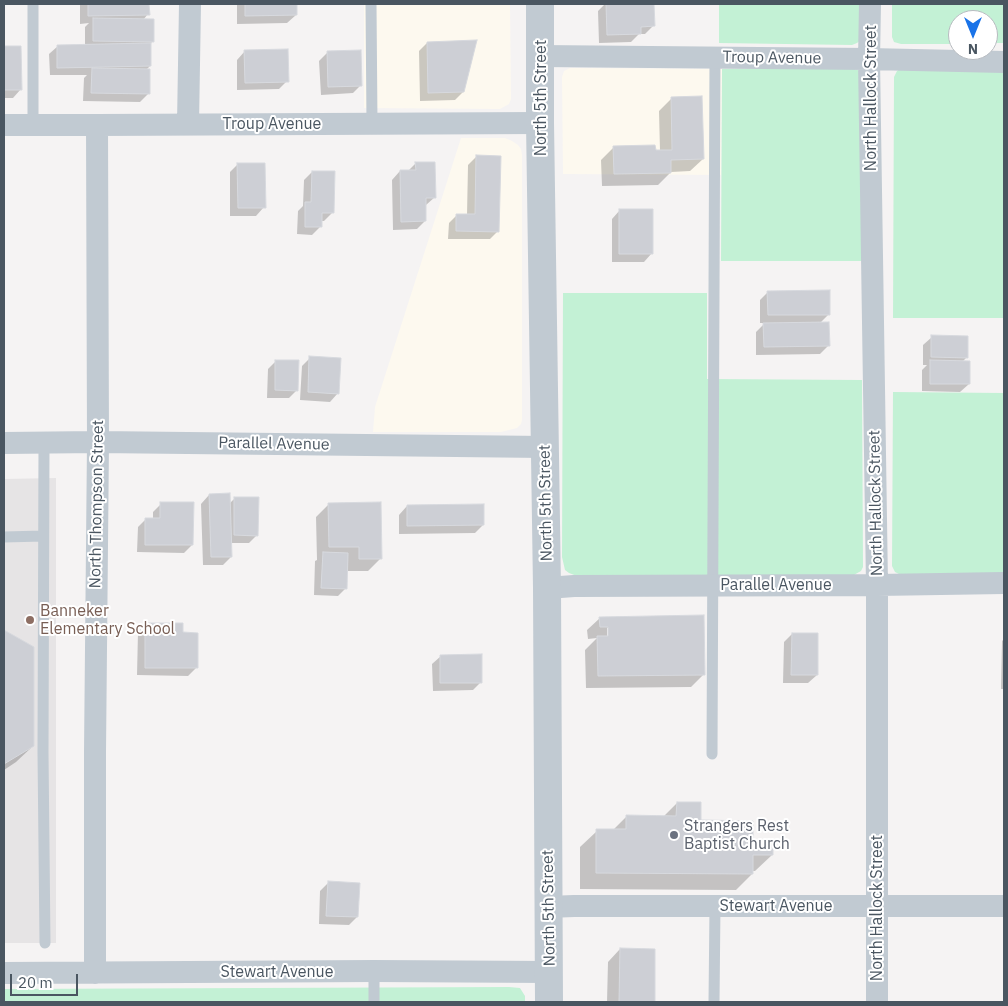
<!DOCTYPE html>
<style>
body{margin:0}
#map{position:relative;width:1008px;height:1006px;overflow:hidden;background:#f5f3f3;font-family:"IBM Plex Sans",sans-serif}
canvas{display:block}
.frame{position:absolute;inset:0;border:5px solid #4a5661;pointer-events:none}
.north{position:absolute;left:948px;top:10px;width:50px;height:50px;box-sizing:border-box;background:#fff;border:1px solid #b7bbc0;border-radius:50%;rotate:180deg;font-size:14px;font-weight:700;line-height:20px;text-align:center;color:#4a5661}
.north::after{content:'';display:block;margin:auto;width:18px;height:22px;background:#1a73e8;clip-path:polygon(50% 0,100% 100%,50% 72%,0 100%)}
.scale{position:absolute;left:10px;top:974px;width:68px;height:22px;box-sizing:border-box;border:2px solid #4a5661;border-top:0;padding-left:6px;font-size:15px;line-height:18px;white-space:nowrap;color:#4a5661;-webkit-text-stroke:4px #fff;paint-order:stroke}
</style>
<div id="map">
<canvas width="1008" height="1006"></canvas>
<div class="frame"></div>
<div class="north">N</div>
<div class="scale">20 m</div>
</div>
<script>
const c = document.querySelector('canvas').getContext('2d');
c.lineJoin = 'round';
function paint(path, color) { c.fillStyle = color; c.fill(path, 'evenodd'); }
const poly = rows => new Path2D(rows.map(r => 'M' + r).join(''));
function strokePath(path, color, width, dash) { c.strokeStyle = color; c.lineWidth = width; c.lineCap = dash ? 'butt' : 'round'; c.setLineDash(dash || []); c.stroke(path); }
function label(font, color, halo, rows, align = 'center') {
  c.font = font + ' "IBM Plex Sans",sans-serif'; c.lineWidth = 4; c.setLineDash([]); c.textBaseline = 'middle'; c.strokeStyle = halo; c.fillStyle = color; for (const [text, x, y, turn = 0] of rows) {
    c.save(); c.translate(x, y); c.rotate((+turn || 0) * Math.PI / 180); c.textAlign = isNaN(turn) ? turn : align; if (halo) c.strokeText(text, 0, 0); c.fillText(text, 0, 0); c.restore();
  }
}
paint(poly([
 [364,4,510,4,511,99,509,104,500,109,364,108],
 [570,68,722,69,721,175,563,174,562,77,564,71],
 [461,138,505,138,512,141,518,145,521,149,522,155,522,420,521,424,517,428,501,432,373,432,375,407]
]), '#fdf9ef');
paint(poly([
 [56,478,56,943,4,943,4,479]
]), '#e6e4e5');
paint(poly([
 [719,4,863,4,861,40,857,43,852,45,719,43],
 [892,4,1004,4,1004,43,988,43,988,20,958,20,958,44,901,44,894,42,892,37],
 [902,67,1004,68,1004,318,893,318,894,77,897,71],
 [722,69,853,69,858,70,861,75,862,261,721,261],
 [563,293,707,293,707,379,862,380,863,567,861,571,852,576,577,576,569,573,565,570,562,557],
 [893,392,1004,393,1004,574,899,574,895,572,892,566],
 [509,987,520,988,525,996,525,1002,4,1002,4,989]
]), '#c3f1d5');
paint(poly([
 [80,4,148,4,148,14,143,20,153,41,149,45,150,66,145,71,148,94,140,102,83,101,84,78,87,75,50,75,49,54,58,46,85,46,85,27,89,23,80,24],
 [237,4,296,4,296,15,287,23,237,24],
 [605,4,653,4,653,26,645,34,639,34,631,42,599,43,598,11],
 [427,43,463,92,455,100,420,101,419,51],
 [19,47,21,89,13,98,4,98,4,48],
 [245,51,287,81,279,89,237,90,237,60],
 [327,53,361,85,353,93,321,95,319,61],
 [671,99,703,159,690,171,671,172,658,185,602,186,601,160,614,147,660,151,659,111],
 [476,157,498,231,490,239,448,239,449,223,457,215,467,215,468,165],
 [416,163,435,197,426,205,425,205,425,221,417,229,393,230,392,180,400,171,408,171],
 [238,164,264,207,256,216,230,216,230,172],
 [312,172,332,213,324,221,321,221,320,227,312,235,297,234,298,211,303,206,304,180],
 [620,210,652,253,644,262,612,262,612,219],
 [768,292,829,314,820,323,828,346,820,354,756,355,756,332,765,323,760,323,760,300],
 [932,337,967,357,962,362,969,384,960,392,922,391,922,370,927,365,923,365,923,345],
 [310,358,338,393,330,402,300,400,302,366],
 [276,361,297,390,289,398,267,398,268,369],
 [209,495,229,504,235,498,257,535,249,543,230,543,231,557,223,565,203,565,201,504],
 [161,504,192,545,184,553,137,552,138,527,146,519,153,519,153,512],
 [329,504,381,558,368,571,347,571,346,588,338,596,314,595,315,561,317,560,316,517],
 [407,506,483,525,475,533,399,534,399,515],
 [600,618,704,674,691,687,586,688,585,650,597,638,588,639,587,630],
 [607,628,609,628,607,642],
 [146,624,182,633,197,667,188,676,137,675,138,632],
 [4,631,33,648,33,746,16,762,4,770],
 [792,634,817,675,808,683,783,683,784,642],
 [1004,639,1004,689,1001,689,1002,641],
 [441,656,481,682,473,690,433,691,432,664],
 [677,803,700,822,752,842,772,855,755,871,752,871,752,874,736,890,580,889,580,847,597,831,612,831,626,817,663,817],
 [329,882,357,917,349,925,319,924,320,891],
 [620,949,654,950,654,1002,607,1002,608,962]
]), '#0003');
const building = poly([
 [88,4,149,4,150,15,88,16,88,4],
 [245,4,297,4,297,15,245,16,245,4],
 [606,4,654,4,655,26,641,27,641,34,607,35,606,4],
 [93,18,154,19,154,42,93,41,93,18],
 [477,40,464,92,428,93,427,42,477,40],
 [151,43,151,66,57,68,57,45,151,43],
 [4,46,21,46,22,90,4,90,4,46],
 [288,49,289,82,245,83,244,50,288,49],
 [361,50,362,86,328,87,327,51,361,50],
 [92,68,150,69,150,94,91,93,92,68],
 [702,96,704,159,671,160,671,173,614,174,613,146,655,145,656,150,672,150,671,97,702,96],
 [476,155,501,156,499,232,456,231,456,214,475,214,476,155],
 [415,162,435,162,436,198,426,198,426,221,401,222,400,170,416,170,415,162],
 [237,163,265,163,266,208,238,208,237,163],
 [312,171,335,171,334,213,322,213,322,227,305,227,305,202,311,202,312,171],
 [619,209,653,209,653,254,619,254,619,209],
 [830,290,830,315,768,315,767,291,830,290],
 [829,322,830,346,764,347,763,323,829,322],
 [931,335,968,336,968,358,931,357,931,335],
 [309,356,341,358,339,394,308,392,309,356],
 [275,360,299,360,298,391,275,390,275,360],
 [930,360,970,361,970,384,930,384,930,360],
 [230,493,232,557,211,557,209,494,230,493],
 [234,497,259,497,258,536,234,535,234,497],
 [160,502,194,502,193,545,145,545,145,518,160,518,160,502],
 [381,502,382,559,359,559,359,547,329,547,328,503,381,502],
 [484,504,484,525,407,526,407,505,484,504],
 [323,552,348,553,347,589,321,588,323,552],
 [704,615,705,675,598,676,597,636,608,636,608,627,600,627,599,617,704,615],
 [145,623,183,623,183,632,198,633,198,668,145,668,145,623],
 [4,630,34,647,34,746,4,764,4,630],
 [792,633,818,633,818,675,791,675,792,633],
 [482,654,482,683,440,683,440,655,482,654],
 [677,802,701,802,701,820,753,821,753,841,773,841,773,855,753,855,753,874,596,873,596,829,626,829,626,815,676,816,677,802],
 [328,881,360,883,358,917,326,916,328,881],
 [620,948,655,949,655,1002,619,1002,620,948]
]);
paint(building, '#cdcfd5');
strokePath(building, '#d7d9de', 1);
strokePath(poly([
 [33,4,33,125],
 [371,4,372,123],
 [44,443,43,752,45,943],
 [4,537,43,536],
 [712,754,715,57],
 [374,1002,374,971],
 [714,1002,715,906]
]), '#c1cad2', 11);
strokePath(poly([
 [870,4,869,59,877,585,877,1002],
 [540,56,869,59,1004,62],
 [188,124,190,4],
 [4,125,97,125,540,123],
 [4,443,98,442,545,447],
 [547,588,574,586,877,585,1004,583],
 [548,907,574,906,1004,906],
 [4,973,374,971,549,972],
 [95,973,95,752,98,442,97,125]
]), '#c1cad2', 22);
strokePath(poly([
 [540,4,540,123,547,588,549,1002]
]), '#c1cad2', 28);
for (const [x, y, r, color] of [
 [30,620,5,"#8d6e63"],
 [674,835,5,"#6b7280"]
]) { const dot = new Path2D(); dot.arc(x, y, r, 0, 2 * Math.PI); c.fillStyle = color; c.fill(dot); strokePath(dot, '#fff', 2); }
label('16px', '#4a5661', '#fff', [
 ["Troup Avenue",772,58,1],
 ["North 5th Street",541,98,-90],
 ["North Hallock Street",871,98,-90],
 ["Troup Avenue",272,124],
 ["Parallel Avenue",274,444,1],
 ["North 5th Street",546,503,-91],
 ["North Hallock Street",876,503,-91],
 ["North Thompson Street",97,504,-89],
 ["Parallel Avenue",776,585],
 ["Stewart Avenue",776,906],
 ["North 5th Street",549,908,-91],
 ["North Hallock Street",877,908,-90],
 ["Stewart Avenue",277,972]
]);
label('16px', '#785e54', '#fff', [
 ["Banneker",40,611],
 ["Elementary School",40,629]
], 'left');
label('16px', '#5b616d', '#fff', [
 ["Strangers Rest",684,826],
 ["Baptist Church",684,844]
], 'left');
</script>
